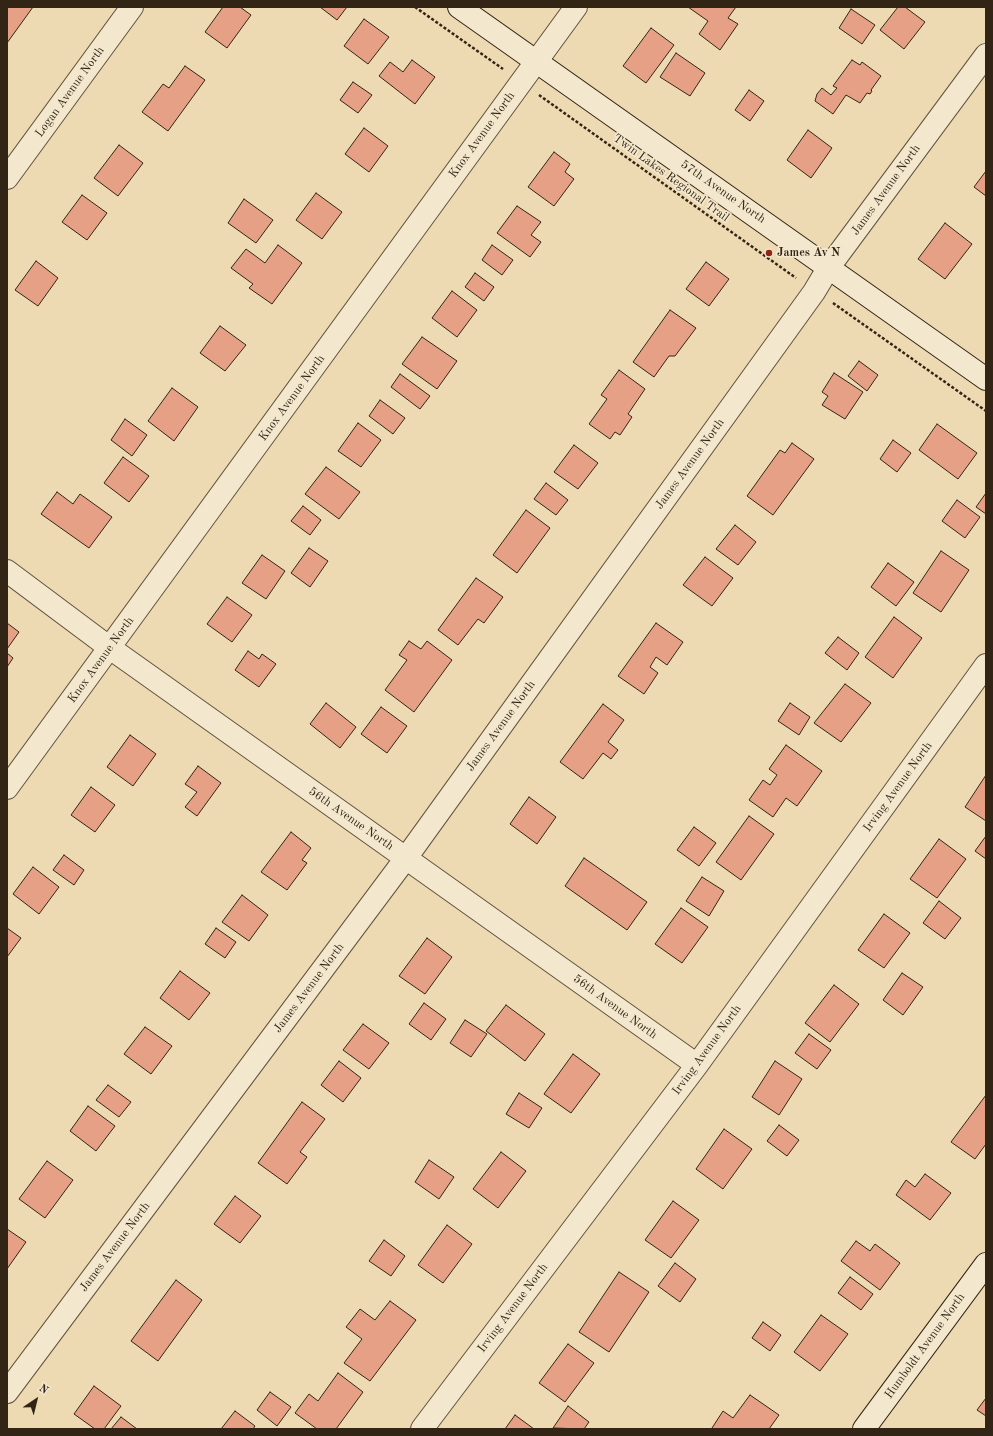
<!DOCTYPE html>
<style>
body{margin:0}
#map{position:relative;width:993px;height:1436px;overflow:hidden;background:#eddab2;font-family:"Old Standard TT",serif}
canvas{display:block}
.frame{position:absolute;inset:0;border:8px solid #322516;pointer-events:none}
.north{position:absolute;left:16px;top:1380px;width:40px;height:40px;-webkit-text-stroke:3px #f3e7cd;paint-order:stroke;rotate:35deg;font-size:11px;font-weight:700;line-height:16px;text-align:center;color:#322516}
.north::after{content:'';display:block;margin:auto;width:14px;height:18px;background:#322516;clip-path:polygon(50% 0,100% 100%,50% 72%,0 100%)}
</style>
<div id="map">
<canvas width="993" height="1436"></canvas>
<div class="frame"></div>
<div class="north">N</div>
</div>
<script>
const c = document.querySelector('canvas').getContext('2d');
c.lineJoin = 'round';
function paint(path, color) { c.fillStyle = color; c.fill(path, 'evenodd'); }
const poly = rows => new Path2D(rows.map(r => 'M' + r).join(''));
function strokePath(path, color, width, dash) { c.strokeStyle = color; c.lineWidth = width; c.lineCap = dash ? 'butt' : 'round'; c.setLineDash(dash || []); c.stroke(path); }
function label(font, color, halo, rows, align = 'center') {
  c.font = font + ' "Old Standard TT",serif'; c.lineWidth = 3.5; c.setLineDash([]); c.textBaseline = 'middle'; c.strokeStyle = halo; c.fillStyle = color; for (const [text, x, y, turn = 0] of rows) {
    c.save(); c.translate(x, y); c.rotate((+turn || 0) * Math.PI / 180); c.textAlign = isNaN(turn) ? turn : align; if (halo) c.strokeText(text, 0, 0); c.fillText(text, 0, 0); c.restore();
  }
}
const building = poly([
 [7,7,33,7,7,43,7,7],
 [223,7,240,7,251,15,227,48,205,32,223,7],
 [320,7,347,7,337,20,320,7],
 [688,7,736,7,728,18,738,24,720,50,699,34,708,21,688,7],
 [898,7,905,7,925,22,904,49,880,30,898,7],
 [851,9,875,25,862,44,839,28,851,9],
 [364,19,389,37,368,64,344,46,364,19],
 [651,28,674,45,646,83,623,66,651,28],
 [676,53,705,73,690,96,660,77,676,53],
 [412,60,435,77,415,104,379,76,390,62,403,72,412,60],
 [852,60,860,65,862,62,881,76,871,90,872,91,870,94,867,93,860,103,846,95,833,114,815,101,817,94,822,88,831,95,837,88,833,86,852,60],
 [185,66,205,80,168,131,142,112,163,84,169,88,185,66],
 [353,82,372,95,358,113,340,100,353,82],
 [749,90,764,101,750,121,735,110,749,90],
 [364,128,388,146,369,172,345,154,364,128],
 [808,130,832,148,811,178,787,160,808,130],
 [119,145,143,163,118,196,94,178,119,145],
 [554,152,570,164,565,172,574,179,554,206,528,187,554,152],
 [986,171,986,196,974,187,986,171],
 [316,193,342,212,322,239,296,220,316,193],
 [82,195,107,213,87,240,62,222,82,195],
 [244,199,273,220,256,243,228,223,244,199],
 [517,206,541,222,531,235,541,242,530,257,497,233,517,206],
 [945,223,972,244,945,279,918,259,945,223],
 [278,245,302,263,272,304,249,288,253,284,231,268,246,249,265,263,278,245],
 [492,245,513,260,502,275,482,260,492,245],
 [36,261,58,278,38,306,15,290,36,261],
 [706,262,729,279,709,306,686,289,706,262],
 [475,273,494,287,484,301,465,287,475,273],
 [452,291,477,310,457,337,432,318,452,291],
 [670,310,696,328,675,356,669,356,654,377,633,362,670,310],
 [220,326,246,345,225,371,200,353,220,326],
 [422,337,457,361,437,389,402,364,422,337],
 [859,361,878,375,867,391,848,376,859,361],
 [619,370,645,389,628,414,632,417,620,435,615,432,610,439,589,424,607,399,601,395,619,370],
 [834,373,863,392,845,419,822,405,828,396,822,392,834,373],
 [400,374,430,396,420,409,391,387,400,374],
 [172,388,198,407,174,441,148,421,172,388],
 [380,400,405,418,393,434,369,416,380,400],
 [125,419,147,435,132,456,111,440,125,419],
 [358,423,381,440,361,467,338,451,358,423],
 [937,424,977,453,958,479,919,450,937,424],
 [893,440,911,453,897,472,880,459,893,440],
 [792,443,814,459,773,515,747,496,780,450,785,453,792,443],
 [574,445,598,463,578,489,554,472,574,445],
 [123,457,149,476,129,502,104,483,123,457],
 [326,467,360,492,339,519,305,494,326,467],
 [546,483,568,500,556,515,534,499,546,483],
 [57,492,73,504,80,494,112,517,89,548,41,514,57,492],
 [986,493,986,514,976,507,986,493],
 [957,500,980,517,965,538,942,521,957,500],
 [303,506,321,520,310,535,291,521,303,506],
 [526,510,550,528,517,573,493,555,526,510],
 [735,525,756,542,738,565,716,549,735,525],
 [309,548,328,561,310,587,291,573,309,548],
 [941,551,969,570,941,612,913,593,941,551],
 [262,555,285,571,266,599,242,583,262,555],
 [705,557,733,578,712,606,683,585,705,557],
 [888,563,914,582,896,606,871,587,888,563],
 [476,578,503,597,484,623,478,619,458,645,438,630,476,578],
 [227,597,252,615,232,642,207,624,227,597],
 [894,617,922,638,893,678,865,657,894,617],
 [7,623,19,632,7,649,7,623],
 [656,623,683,642,667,665,656,657,650,667,658,673,644,694,618,676,656,623],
 [838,637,859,653,847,670,825,653,838,637],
 [409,641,421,649,427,641,452,660,414,712,385,690,407,660,399,655,409,641],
 [248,651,259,659,262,654,276,664,259,687,235,670,248,651],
 [7,653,13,658,7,667,7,653],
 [845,684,871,703,841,742,814,723,845,684],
 [326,703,356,727,340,748,310,724,326,703],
 [790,703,810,717,799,735,778,721,790,703],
 [603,704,624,720,608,742,618,750,611,759,603,753,583,779,560,762,603,704],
 [381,707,407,726,387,753,361,734,381,707],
 [130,735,156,754,133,786,107,767,130,735],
 [786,745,822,771,797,806,786,798,773,817,749,800,763,780,770,785,777,775,769,769,786,745],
 [198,766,221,783,197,816,185,807,197,792,185,784,198,766],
 [986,775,986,821,965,807,986,775],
 [91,787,115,805,95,832,71,815,91,787],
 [529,797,556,817,537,844,510,824,529,797],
 [749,816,774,834,741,880,716,862,749,816],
 [694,827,716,843,699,866,677,850,694,827],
 [291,832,311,848,302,860,307,863,287,890,261,872,291,832],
 [986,836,986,859,975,851,986,836],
 [939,839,966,859,937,898,910,879,939,839],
 [64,855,84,870,74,885,53,870,64,855],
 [584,858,647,902,627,930,565,886,584,858],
 [33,867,59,887,39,914,13,894,33,867],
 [702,877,724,891,709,916,686,901,702,877],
 [242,895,268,915,249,941,222,922,242,895],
 [939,901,961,918,945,939,923,923,939,901],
 [681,908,708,927,682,963,655,944,681,908],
 [884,914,910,933,884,968,858,950,884,914],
 [7,928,21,938,7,957,7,928],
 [216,928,236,942,225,958,205,944,216,928],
 [427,938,452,957,425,994,399,976,427,938],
 [180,971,210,993,189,1020,160,998,180,971],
 [902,973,923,987,903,1015,883,1000,902,973],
 [834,985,859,1004,830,1042,805,1023,834,985],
 [424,1003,446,1019,431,1040,409,1024,424,1003],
 [506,1005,545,1034,525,1061,486,1031,506,1005],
 [465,1020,487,1034,471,1057,450,1043,465,1020],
 [363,1024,389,1043,369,1069,343,1050,363,1024],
 [145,1027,172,1046,151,1074,124,1054,145,1027],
 [809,1034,831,1050,817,1069,795,1053,809,1034],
 [573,1054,600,1074,571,1113,544,1094,573,1054],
 [339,1061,361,1078,343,1102,321,1085,339,1061],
 [775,1061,802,1079,779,1115,752,1097,775,1061],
 [108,1085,131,1102,119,1117,96,1100,108,1085],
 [519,1093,542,1108,529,1128,506,1114,519,1093],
 [986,1095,986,1144,975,1159,951,1142,986,1095],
 [302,1102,325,1119,300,1152,307,1157,287,1184,258,1163,302,1102],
 [88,1106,115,1126,96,1151,70,1131,88,1106],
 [779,1125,799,1140,787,1156,767,1141,779,1125],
 [724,1129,752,1149,723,1189,696,1169,724,1129],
 [501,1152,526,1171,498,1208,473,1189,501,1152],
 [429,1160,454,1177,439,1199,415,1182,429,1160],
 [47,1161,73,1180,45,1218,19,1199,47,1161],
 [925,1174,951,1193,930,1220,896,1195,906,1180,915,1187,925,1174],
 [235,1196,261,1216,240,1243,214,1224,235,1196],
 [673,1201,699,1220,671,1258,645,1240,673,1201],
 [447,1225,472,1244,443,1283,418,1265,447,1225],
 [7,1229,26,1242,7,1269,7,1229],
 [384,1240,405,1256,391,1276,369,1261,384,1240],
 [856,1241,870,1251,875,1244,900,1263,880,1290,841,1261,856,1241],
 [675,1263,696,1279,680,1302,658,1286,675,1263],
 [619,1272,649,1292,609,1352,579,1332,619,1272],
 [850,1277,873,1294,861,1310,838,1293,850,1277],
 [176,1280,202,1300,158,1361,131,1341,176,1280],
 [390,1301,416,1320,370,1381,344,1363,362,1339,346,1327,360,1309,375,1320,390,1301],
 [821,1315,848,1334,820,1371,794,1352,821,1315],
 [763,1322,781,1335,770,1351,752,1338,763,1322],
 [568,1344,594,1363,565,1402,539,1383,568,1344],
 [338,1373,363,1392,336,1429,317,1429,295,1413,309,1394,318,1401,338,1373],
 [94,1386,121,1406,104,1429,95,1429,74,1414,94,1386],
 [270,1392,291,1407,277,1426,257,1410,270,1392],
 [750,1395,779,1415,769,1429,714,1429,712,1428,723,1411,733,1418,750,1395],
 [986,1398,986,1416,977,1410,986,1398],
 [568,1406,589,1422,584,1429,553,1428,568,1406],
 [235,1411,255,1426,253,1429,221,1429,235,1411],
 [515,1415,534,1429,505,1429,515,1415],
 [121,1417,137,1429,111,1429,121,1417]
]);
paint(building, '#e6a086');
strokePath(building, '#322516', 1);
const street = poly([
 [7,178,132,7],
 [7,571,110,648,697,1065],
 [7,788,576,7],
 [7,1392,406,858,814,292,829,267,986,55],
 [422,1429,697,1065,986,665]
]);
const secondary = poly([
 [459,7,986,379],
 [864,1429,986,1264]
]);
strokePath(street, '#61523d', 24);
strokePath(secondary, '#322516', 24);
strokePath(poly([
 [415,7,503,69],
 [539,95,796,278],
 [833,303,986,411]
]), '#322516', 2.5, [3, 2]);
strokePath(street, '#f3e7cd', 22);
strokePath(secondary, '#f3e7cd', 22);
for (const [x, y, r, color] of [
 [769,253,4,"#8f2418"]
]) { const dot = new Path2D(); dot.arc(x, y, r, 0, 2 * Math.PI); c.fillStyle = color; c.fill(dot); strokePath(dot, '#f3e7cd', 1.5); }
label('12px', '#322516', '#f3e7cd', [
 ["Logan Avenue North",70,92,-54],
 ["Knox Avenue North",482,135,-54],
 ["Twin Lakes Regional Trail",671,178,36],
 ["James Avenue North",886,190,-54],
 ["57th Avenue North",723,192,35],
 ["Knox Avenue North",292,398,-54],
 ["James Avenue North",690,464,-54],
 ["Knox Avenue North",101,660,-54],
 ["James Avenue North",501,726,-54],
 ["Irving Avenue North",898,787,-54],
 ["56th Avenue North",351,819,35],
 ["James Avenue North",309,988,-53],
 ["56th Avenue North",615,1007,36],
 ["Irving Avenue North",707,1050,-54],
 ["James Avenue North",115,1247,-53],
 ["Irving Avenue North",513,1308,-53],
 ["Humboldt Avenue North",925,1346,-54]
]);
label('bold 12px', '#322516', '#f3e7cd', [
 ["James Av N",777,253]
], 'left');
</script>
